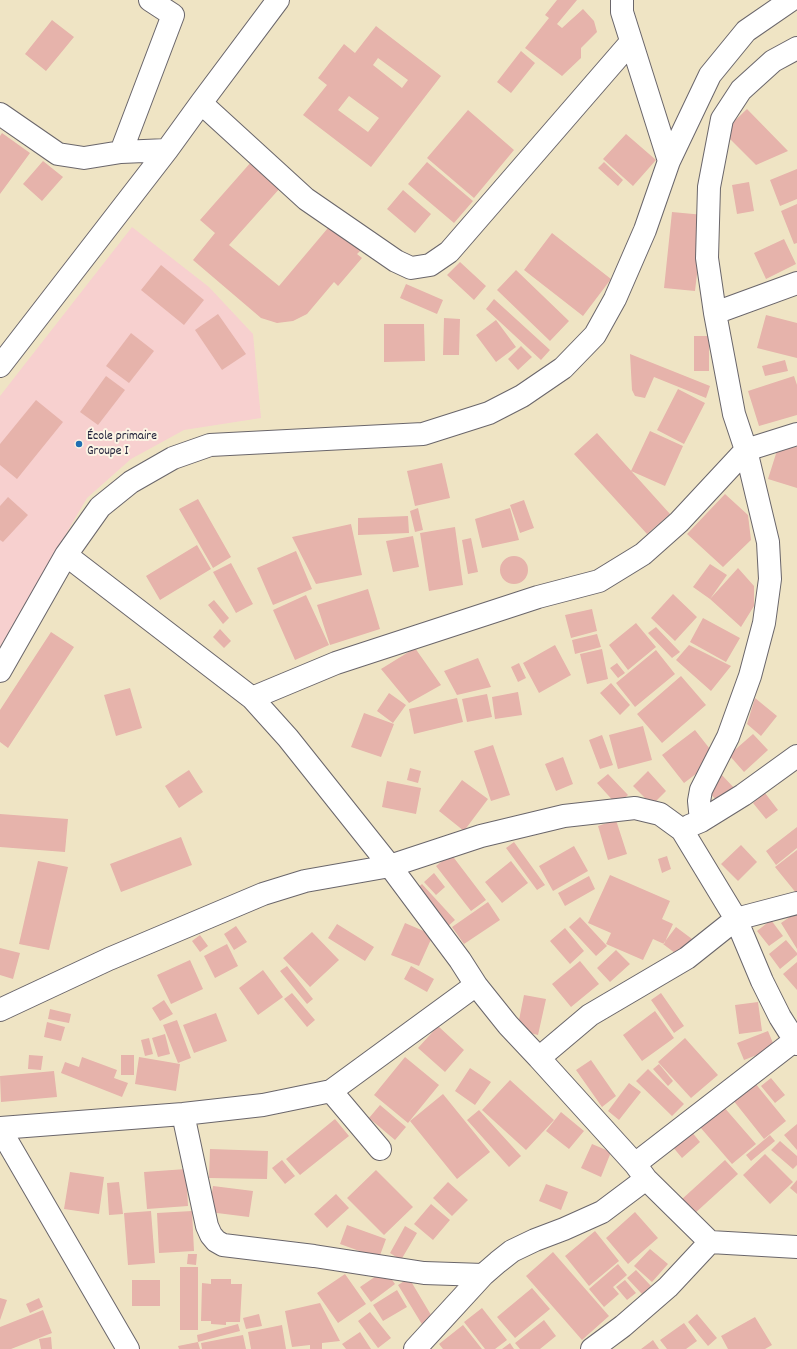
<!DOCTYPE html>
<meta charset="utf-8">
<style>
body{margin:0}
canvas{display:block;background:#efe4c4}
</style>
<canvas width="797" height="1349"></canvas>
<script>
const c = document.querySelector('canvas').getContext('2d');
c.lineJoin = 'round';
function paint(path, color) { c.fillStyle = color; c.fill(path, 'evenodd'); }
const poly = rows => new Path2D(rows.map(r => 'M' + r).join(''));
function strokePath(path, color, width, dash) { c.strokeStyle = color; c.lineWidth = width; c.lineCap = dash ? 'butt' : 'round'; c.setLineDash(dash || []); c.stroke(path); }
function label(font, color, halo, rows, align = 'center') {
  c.font = font + ' Dekko,sans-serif'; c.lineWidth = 4; c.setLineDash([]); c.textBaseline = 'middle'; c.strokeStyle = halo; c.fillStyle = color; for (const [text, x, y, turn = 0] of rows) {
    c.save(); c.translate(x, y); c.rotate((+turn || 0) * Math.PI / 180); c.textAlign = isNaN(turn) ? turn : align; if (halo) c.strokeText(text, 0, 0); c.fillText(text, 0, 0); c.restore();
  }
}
paint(poly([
 [132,227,209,287,253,334,261,418,184,430,131,459,87,498,0,647,0,396]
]), '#f7d0cf');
paint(poly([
 [557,0,577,0,557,24,562,28,583,9,594,21,597,32,581,48,581,58,562,76,525,48,549,18,545,15],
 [52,20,74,37,46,71,25,54],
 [376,26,441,76,371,167,303,115,327,85,318,78,344,44,355,53],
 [378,58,408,80,402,88,373,65],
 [349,96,379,118,368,132,338,110],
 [521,51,535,63,511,93,497,82],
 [747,109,788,151,756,165,723,132],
 [468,110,514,150,474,198,427,158],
 [2,133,30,153,0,194,0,136],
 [626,134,656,160,633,186,603,159],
 [43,161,63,177,42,201,23,184],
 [252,161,281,187,229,245,279,286,333,222,363,248,357,254,362,258,338,286,334,282,307,314,293,321,277,323,261,318,193,260,215,233,200,220],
 [427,162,473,201,454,223,408,184],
 [604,162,623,180,618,186,598,168],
 [797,169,797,199,780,206,770,180],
 [749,182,754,211,737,214,732,185],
 [403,190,431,214,415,233,387,209],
 [797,204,797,243,794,244,781,211],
 [672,212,704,215,695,291,664,288],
 [552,233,611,279,583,316,524,270],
 [784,239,796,264,766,279,754,253],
 [460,262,486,286,474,300,447,275],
 [161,265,204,300,184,325,141,290],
 [516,270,569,321,550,341,497,290],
 [406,284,443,300,437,314,400,298],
 [494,299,550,350,541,360,486,309],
 [218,314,246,354,222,370,195,330],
 [766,315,797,323,797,358,757,348],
 [444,318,460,319,459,355,443,355],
 [496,320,516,347,496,362,476,335],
 [384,324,424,324,425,361,384,362],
 [131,333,154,351,129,383,106,366],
 [694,336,709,336,709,371,694,371],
 [521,346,532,357,518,370,508,359],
 [630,354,710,386,706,398,654,377,645,398,635,396,632,390],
 [785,360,788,371,765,376,762,366],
 [106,376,125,390,98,425,80,412],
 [794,376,797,385,797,415,759,426,748,391],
 [678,389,705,403,684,444,657,430],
 [36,400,63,422,17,479,0,465,0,444],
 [650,431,683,446,665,486,631,471],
 [597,433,670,514,647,534,574,454],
 [780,441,797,447,797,488,768,479],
 [442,463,450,498,415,506,407,471],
 [725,494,748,515,751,540,723,567,687,534],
 [8,497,28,515,3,542,0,540,0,506],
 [198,499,231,557,213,568,179,509],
 [524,500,534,528,520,533,510,505],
 [418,508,423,530,415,532,410,511],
 [510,508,519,540,482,548,475,519],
 [408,516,409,533,358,535,358,518],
 [351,524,362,575,316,584,292,537],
 [455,527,463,585,429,591,420,533],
 [413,536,419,567,393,572,386,541],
 [471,538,478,572,468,574,462,540],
 [197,545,211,569,160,600,146,576],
 [296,551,312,589,273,605,257,568],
 '500 570a14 14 0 1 1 28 0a14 14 0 1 1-28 0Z',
 [231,563,253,604,236,613,213,572],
 [710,564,727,575,710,599,738,568,754,586,754,606,741,627,710,599,693,587],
 [368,589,380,629,330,645,317,605],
 [673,594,697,617,675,641,651,618],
 [306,595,329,645,295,660,273,610],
 [214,600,229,618,223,624,208,605],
 [592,609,597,631,571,638,565,615],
 [703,618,740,638,726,662,690,642],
 [636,623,656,647,628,670,609,645],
 [656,627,680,652,672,658,648,633],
 [220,629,231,641,224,648,213,637],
 [51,632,74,647,8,748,0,742,0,710],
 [597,634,601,647,575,654,572,640],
 [555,645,571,675,539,693,523,663],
 [689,645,731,666,711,691,676,660],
 [415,648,441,685,409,703,381,669],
 [602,649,608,679,587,684,580,654],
 [656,650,675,674,635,707,616,683],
 [478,658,491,687,457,695,444,671],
 [519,663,526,678,518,682,511,667],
 [617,663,625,673,618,678,610,668],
 [681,676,706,705,662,743,637,714],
 [611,683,630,705,620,715,600,693],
 [130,688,142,728,116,736,104,695],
 [518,692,522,715,495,719,492,697],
 [389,693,406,705,393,723,377,711],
 [487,694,492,717,467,722,462,699],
 [457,698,463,722,414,734,409,709],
 [755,698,777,716,761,736,747,724],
 [364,713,394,724,381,757,351,747],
 [643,726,652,760,618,769,609,735],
 [695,730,717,758,684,783,662,755],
 [753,734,768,750,744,772,729,755],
 [602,735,613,765,600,769,589,740],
 [493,745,510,795,491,801,474,751],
 [563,757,573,784,556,791,545,764],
 [410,768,421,771,418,783,407,780],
 [189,770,203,792,179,808,165,786],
 [648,771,666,791,652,805,633,786],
 [720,773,736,790,721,805,705,788],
 [608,774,628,795,617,805,597,783],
 [462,780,488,799,464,831,439,811],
 [387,781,421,788,416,814,382,807],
 [765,793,778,810,766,819,753,803],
 [0,814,68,819,65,852,0,847],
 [616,820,627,854,608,860,598,826],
 [797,827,797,848,776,865,766,851],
 [181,837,192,865,121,892,110,864],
 [514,842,545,885,537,890,506,848],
 [741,845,757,862,738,881,721,864],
 [574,846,588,871,553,891,539,866],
 [797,850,797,894,775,867],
 [451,854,486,900,471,911,436,866],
 [667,856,671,869,662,873,658,859],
 [38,861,68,867,49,950,19,944],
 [511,861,528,883,502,903,485,882],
 [434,873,445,887,436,895,424,882],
 [610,875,670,901,662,919,673,924,664,944,653,939,643,960,606,944,611,933,588,923],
 [589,876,595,889,565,906,558,893],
 [422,884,455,920,447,927,414,891],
 [488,902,500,920,464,944,452,927],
 [797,912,797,949,781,923],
 [580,917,607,946,596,956,569,927],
 [771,920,783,936,769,946,757,931],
 [405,923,433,935,419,966,391,955],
 [337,924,374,947,365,961,328,938],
 [236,926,247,942,234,950,224,934],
 [676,927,692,939,679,956,663,944],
 [565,928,584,951,570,964,550,941],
 [312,932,339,960,310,987,283,958],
 [200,935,208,946,200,952,192,941],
 [786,940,797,953,797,955,780,969,769,954],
 [227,944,238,966,215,978,204,956],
 [0,948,20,953,13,979,0,975],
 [616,950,630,964,610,982,597,968],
 [190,960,203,989,171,1004,157,975],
 [580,961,599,984,571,1007,552,984],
 [797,962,797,990,783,974],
 [287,966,313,999,307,1004,280,971],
 [411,966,434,979,427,992,404,979],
 [263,970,283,997,258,1015,239,988],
 [292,993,315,1020,307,1027,284,999],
 [661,993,684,1026,674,1033,651,1000],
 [524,995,546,999,538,1035,517,1030],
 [164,1000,173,1014,160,1021,152,1008],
 [758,1002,762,1031,739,1034,735,1005],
 [50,1009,71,1014,69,1023,48,1019],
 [655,1011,674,1038,642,1061,623,1035],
 [216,1013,227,1041,194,1053,183,1025],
 [177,1020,191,1058,178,1063,163,1025],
 [47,1022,65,1027,61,1041,44,1037],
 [438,1026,464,1050,445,1072,418,1048],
 [768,1031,775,1048,744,1060,737,1043],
 [165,1034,170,1054,158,1057,152,1038],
 [149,1038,153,1054,145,1056,141,1040],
 [685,1038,718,1075,691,1098,658,1062],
 [29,1055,43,1056,41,1070,28,1069],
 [121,1055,134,1055,134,1075,121,1075],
 [82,1057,117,1070,114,1078,128,1083,122,1097,61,1073,65,1062,79,1067],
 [139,1057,180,1064,176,1091,135,1084],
 [405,1057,439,1085,408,1123,374,1095],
 [591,1060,616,1096,602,1107,576,1070],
 [659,1064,673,1081,668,1086,653,1069],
 [470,1068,491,1082,475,1105,455,1091],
 [648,1069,684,1104,672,1116,636,1081],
 [54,1071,57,1097,1,1102,0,1076],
 [771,1078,785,1095,775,1103,761,1086],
 [510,1080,554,1120,526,1150,482,1110],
 [629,1083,641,1092,619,1120,608,1111],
 [755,1083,786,1121,764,1139,733,1100],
 [443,1094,490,1152,457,1179,410,1121],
 [380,1105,406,1127,395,1140,369,1118],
 [723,1106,756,1144,732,1164,700,1127],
 [479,1110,521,1156,509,1167,467,1120],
 [561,1112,584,1131,569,1149,546,1131],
 [335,1119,349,1136,300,1175,286,1159],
 [797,1124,797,1150,784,1135],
 [691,1131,700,1142,682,1158,672,1146],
 [770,1135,775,1141,751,1161,746,1155],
 [780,1141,797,1156,797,1165,793,1169,771,1150],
 [592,1144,611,1152,601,1177,581,1168],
 [210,1149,268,1151,267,1179,209,1178],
 [765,1154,793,1182,770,1204,743,1175],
 [282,1160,295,1176,285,1184,272,1168],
 [725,1160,738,1174,694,1214,681,1200],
 [186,1169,188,1206,147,1209,144,1172],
 [376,1170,413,1207,384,1235,347,1198],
 [70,1172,104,1177,99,1214,64,1209],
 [797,1180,797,1194,790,1188],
 [119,1182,123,1214,109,1215,107,1183],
 [448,1182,468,1200,452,1216,433,1198],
 [546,1184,568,1192,561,1210,539,1201],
 [213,1186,253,1191,249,1217,209,1212],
 [336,1194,349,1208,327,1228,314,1214],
 [431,1204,450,1220,433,1240,414,1224],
 [151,1211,155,1263,128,1265,124,1213],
 [192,1211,194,1251,159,1253,157,1213],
 [635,1212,658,1238,628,1264,606,1238],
 [347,1225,386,1239,379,1258,340,1244],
 [405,1226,417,1233,401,1260,390,1253],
 [595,1231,619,1261,589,1286,565,1256],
 [650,1249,668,1264,652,1282,634,1266],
 [553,1252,609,1316,582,1340,526,1276],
 [188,1254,197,1254,196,1265,187,1264],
 [618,1264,627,1275,613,1287,619,1294,604,1307,589,1289],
 [180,1267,198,1267,198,1330,180,1330],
 [385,1270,395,1284,371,1302,360,1287],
 [636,1270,651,1286,642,1294,627,1278],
 [345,1274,366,1304,338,1323,317,1293],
 [409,1278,434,1320,423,1326,398,1285],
 [211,1279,231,1279,231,1284,242,1284,240,1322,226,1322,226,1325,211,1324,211,1321,201,1321,202,1283,211,1284],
 [132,1280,160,1280,160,1306,132,1306],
 [625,1280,636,1293,627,1300,616,1287],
 [532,1288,550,1309,515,1338,497,1317],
 [397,1290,407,1307,383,1321,373,1305],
 [0,1298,7,1300,0,1320],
 [39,1298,43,1307,30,1313,26,1304],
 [320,1303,340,1341,322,1343,322,1349,310,1349,310,1345,292,1347,285,1311],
 [482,1308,507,1340,495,1349,485,1349,464,1322],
 [43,1310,52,1333,11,1349,0,1349,0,1327],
 [370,1312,391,1338,378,1348,358,1321],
 [259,1314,262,1326,246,1329,243,1318],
 [697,1314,717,1338,708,1346,688,1322],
 [755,1317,772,1345,765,1349,728,1349,721,1336],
 [544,1320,556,1336,540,1349,520,1349,515,1343],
 [684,1323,697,1341,686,1349,667,1349,660,1340],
 [238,1324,240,1331,198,1342,197,1335],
 [282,1325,286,1349,251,1349,248,1332],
 [463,1325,482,1349,443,1349,439,1344],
 [360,1332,371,1349,346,1349,342,1344],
 [243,1335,246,1349,202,1349,201,1343],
 [51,1337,52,1349,41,1349,39,1339],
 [653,1340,659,1349,641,1349],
 [198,1342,200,1349,179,1349,178,1346],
 [510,1343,514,1349,502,1349]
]), '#e6b3ab');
const minor = poly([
 [622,0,622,12,669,161],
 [201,103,306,199,396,261,411,268,430,265,449,252,631,42],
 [0,114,58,154,84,158,121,152,167,150],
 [121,152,173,15,150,0],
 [715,313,797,283],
 [0,366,167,150,201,103,278,0],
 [0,671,66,555],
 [252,698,66,555,100,507,131,482,173,458,210,445,423,434,489,413,522,396,563,368,595,335,615,299,645,230,669,161,710,75,746,31,791,0],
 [701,821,699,801,701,790,728,737,750,676,764,623,770,579,768,542,746,450,734,414,715,313,707,258,709,187,722,119,741,90,773,61,797,48],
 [689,826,701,821,743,795,797,756],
 [476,985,508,1025,539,1058],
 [0,1010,109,959,263,894,305,881,390,866,481,836,564,816,635,808,660,814,682,830,736,919,762,981,780,1017,797,1044],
 [331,1091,380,1149],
 [183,1114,207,1226,211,1235,216,1241,223,1245,314,1256,424,1273,483,1275],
 [0,1128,183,1114,263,1105,331,1091,476,985,460,960,390,866,288,738,252,698,336,663,538,597,599,581,643,554,679,522,746,450,797,434],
 [0,1129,128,1349],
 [635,1164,794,1041],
 [646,1179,710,1242,797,1247],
 [415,1349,483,1275,498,1262,512,1251,535,1240,564,1229,602,1212,646,1179,635,1164,539,1058,590,1015,687,958,736,919,797,903],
 [592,1349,623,1326,668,1287,710,1242]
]);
strokePath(minor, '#6a666b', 24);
strokePath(minor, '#fff', 22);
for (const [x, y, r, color] of [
 [79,444,4,"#1f6fb2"]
]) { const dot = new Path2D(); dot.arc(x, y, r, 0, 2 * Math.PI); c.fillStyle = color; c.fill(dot); strokePath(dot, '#fcf5e5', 1.5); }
label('13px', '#22223b', '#fcf5e5', [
 ["École primaire",87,437],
 ["Groupe I",87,452]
], 'left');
</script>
